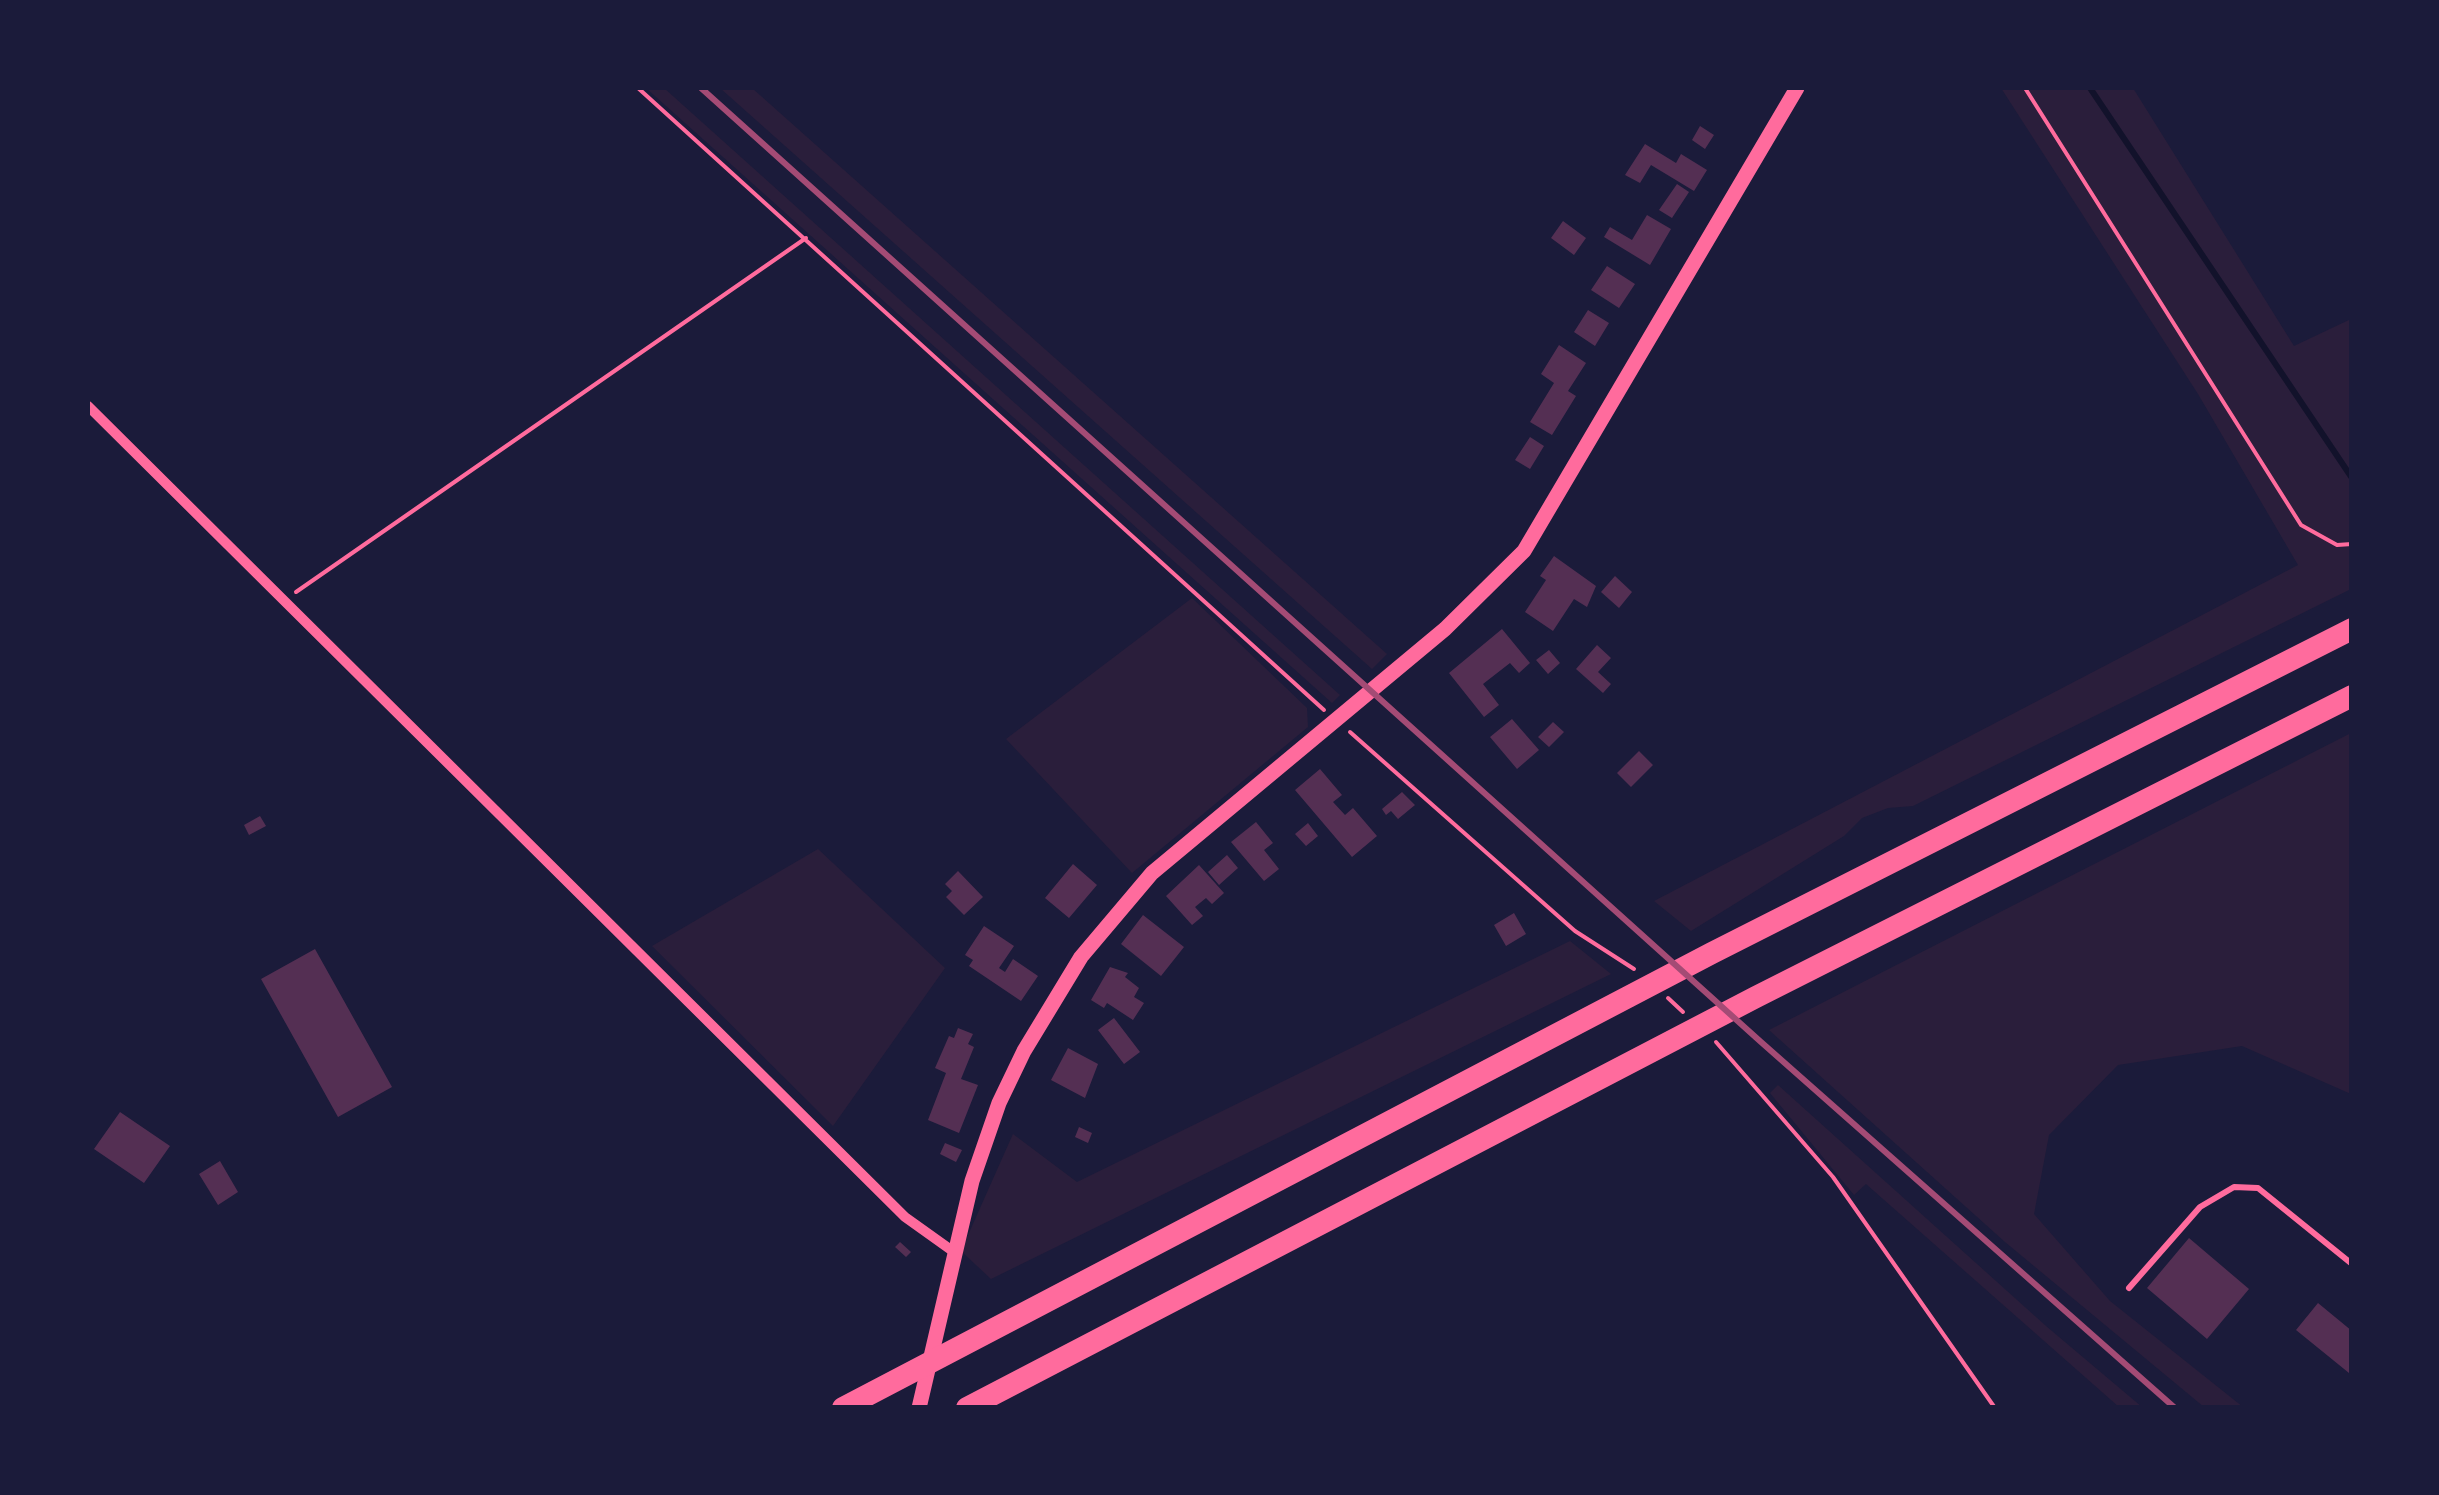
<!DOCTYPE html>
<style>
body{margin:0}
#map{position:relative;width:2439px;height:1495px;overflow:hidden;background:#1b1b3a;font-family:Poppins,sans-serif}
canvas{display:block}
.frame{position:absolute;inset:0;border:90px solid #1b1b3a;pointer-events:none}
</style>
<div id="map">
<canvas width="2439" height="1495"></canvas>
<div class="frame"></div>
</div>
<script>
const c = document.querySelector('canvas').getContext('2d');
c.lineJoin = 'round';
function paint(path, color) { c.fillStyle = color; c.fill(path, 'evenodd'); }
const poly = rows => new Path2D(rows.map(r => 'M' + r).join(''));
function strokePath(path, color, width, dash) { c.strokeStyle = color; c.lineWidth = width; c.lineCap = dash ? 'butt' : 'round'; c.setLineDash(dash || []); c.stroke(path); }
paint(poly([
 [646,88,664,88,1340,695,1332,703],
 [720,88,752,88,1387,654,1372,669],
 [2001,88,2133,88,2294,346,2351,319,2351,589,1913,806,1888,808,1862,818,1844,836,1691,931,1654,901,2298,565,2198,394],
 [1192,598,1307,708,1308,727,1132,873,1006,739],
 [2351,733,2351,1094,2242,1046,2118,1065,2049,1135,2034,1214,2110,1301,2243,1407,2204,1407,2005,1242,1769,1030],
 [818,849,945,968,833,1126,652,946],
 [1570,941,1611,974,991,1279,961,1251,1013,1134,1077,1182],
 [1778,1085,2046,1326,2142,1407,2119,1407,1866,1184,1854,1195,1770,1093]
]), '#2a1e3b');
strokePath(poly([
 [2090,88,2352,478]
]), '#12122b', 6);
paint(poly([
 [1700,126,1714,135,1705,149,1692,140],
 [1645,144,1676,163,1681,154,1707,170,1694,191,1651,165,1640,183,1625,175],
 [1677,184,1689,192,1672,218,1659,210],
 [1647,215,1671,229,1650,265,1604,237,1610,227,1632,240],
 [1563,221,1586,238,1574,255,1551,238],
 [1607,266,1635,284,1619,308,1591,290],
 [1588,310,1609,323,1595,346,1574,332],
 [1559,345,1586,363,1568,391,1576,396,1552,435,1530,422,1554,383,1541,374],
 [1530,437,1544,446,1530,469,1515,460],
 [1554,556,1596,586,1587,607,1574,599,1553,631,1525,612,1546,580,1540,576],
 [1615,576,1632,592,1619,608,1601,592],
 [1502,629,1530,663,1519,673,1510,663,1483,684,1499,705,1484,717,1449,673],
 [1597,645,1611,658,1598,672,1611,684,1603,693,1576,669],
 [1549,650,1560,663,1548,674,1536,660],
 [1512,719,1539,750,1517,769,1490,737],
 [1553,722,1564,732,1549,747,1538,737],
 [1639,751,1653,765,1631,787,1617,773],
 [1320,769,1342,795,1333,802,1345,815,1353,808,1377,836,1352,857,1295,790],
 [1402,792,1415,805,1398,819,1391,811,1386,815,1382,809],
 [260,816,266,826,249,835,244,825],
 [1256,822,1273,843,1264,850,1279,869,1264,881,1231,842],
 [1308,823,1318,836,1306,846,1295,834],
 [1227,855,1238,868,1219,885,1208,872],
 [1073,864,1097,885,1069,918,1045,898],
 [1199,865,1224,893,1212,904,1206,898,1195,907,1203,916,1192,925,1166,896],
 [958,871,983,897,964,915,946,897,952,891,945,884],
 [1514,913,1526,934,1506,946,1494,925],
 [1143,915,1184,947,1161,976,1121,944],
 [984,926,1014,946,999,968,1005,972,1013,959,1038,976,1021,1001,969,966,973,960,965,955],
 [315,949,392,1087,338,1117,261,979],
 [1110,967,1128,973,1125,977,1139,988,1134,997,1144,1003,1133,1020,1107,1003,1104,1008,1091,1000],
 [1114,1018,1140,1052,1124,1064,1098,1030],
 [958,1028,973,1034,968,1044,974,1047,961,1079,978,1085,959,1133,928,1120,946,1073,935,1068,949,1036,954,1038],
 [1068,1048,1098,1064,1085,1098,1051,1080],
 [120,1112,170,1146,144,1183,94,1149],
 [1079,1127,1092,1133,1088,1143,1075,1137],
 [945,1143,962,1150,956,1162,940,1154],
 [220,1161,238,1192,218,1205,199,1174],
 [2189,1238,2249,1289,2207,1339,2147,1288],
 [900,1242,911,1252,906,1257,895,1247],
 [2318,1303,2352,1331,2349,1373,2296,1330]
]), '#542f53');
strokePath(poly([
 [638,88,1324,710],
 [2025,88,2301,525,2337,545,2352,544],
 [296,592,806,238],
 [1350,732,1575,931,1634,969],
 [1668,998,1683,1012],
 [1716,1042,1833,1177,1995,1408]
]), '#ff6b9d', 4);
strokePath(poly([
 [2129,1288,2200,1207,2234,1187,2258,1188,2352,1264]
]), '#ff6b9d', 6);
strokePath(poly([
 [88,406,905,1217,954,1252]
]), '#ff6b9d', 10);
strokePath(poly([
 [919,1408,972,1181,999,1103,1024,1051,1081,957,1152,873,1445,629,1524,551,1797,88]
]), '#ff6b9d', 15);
strokePath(poly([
 [843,1408,1712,953,2352,629],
 [967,1408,1756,997,2352,696]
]), '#ff6b9d', 22);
strokePath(poly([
 [701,88,1761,1042,2175,1408]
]), '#a44b75', 6);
</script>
